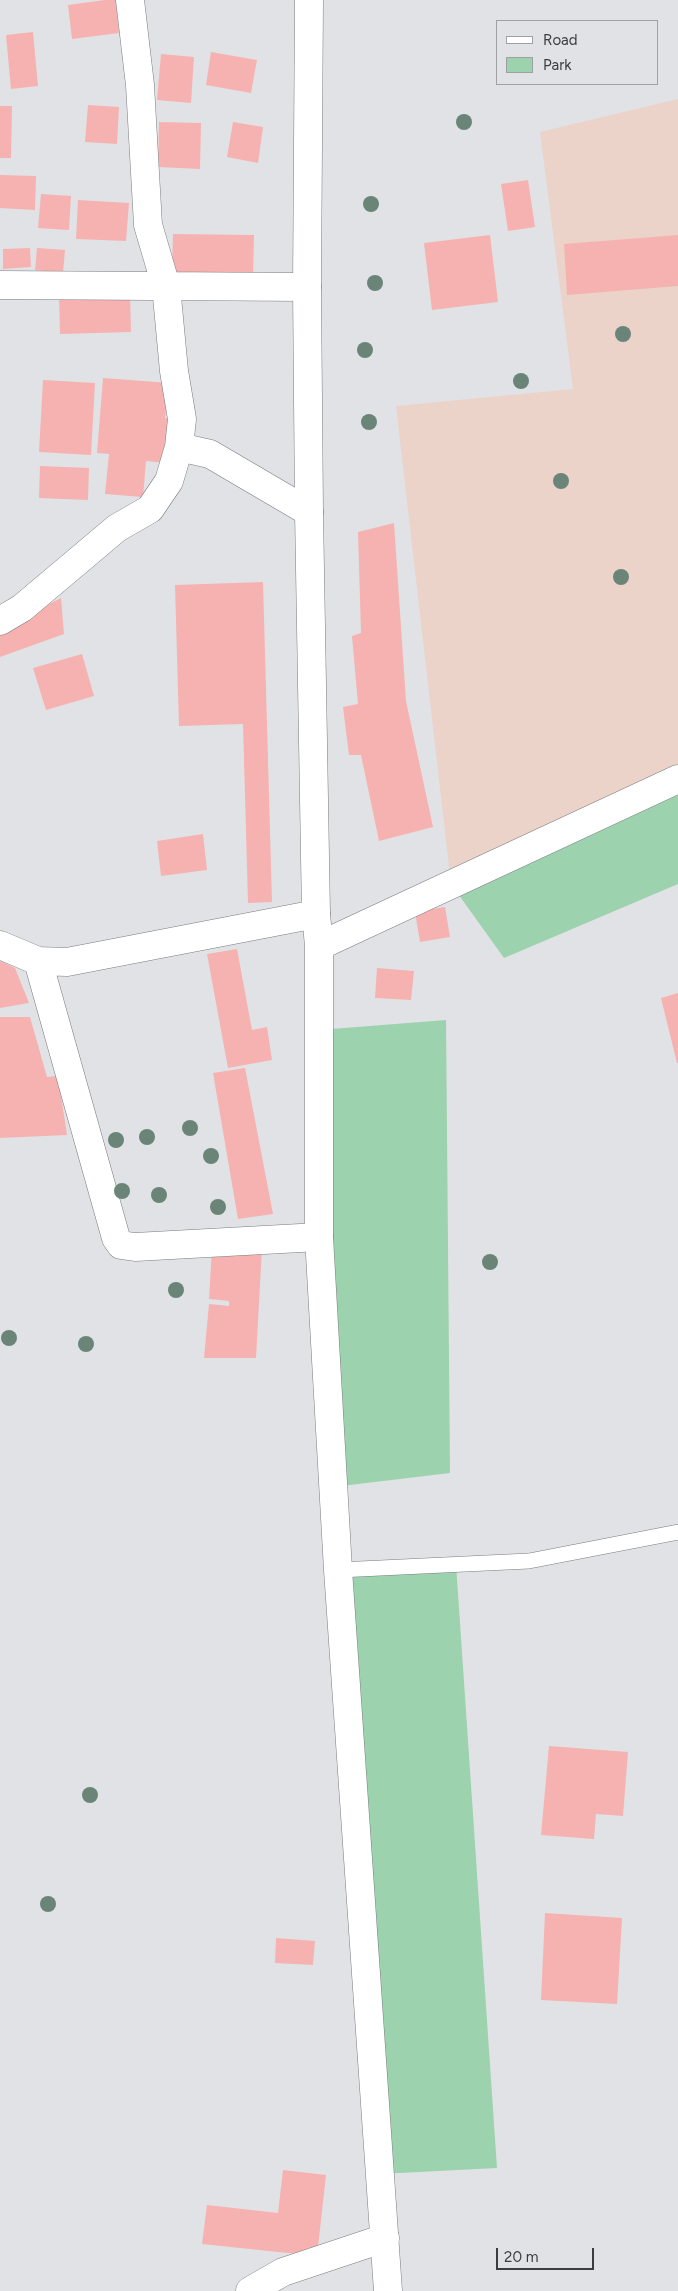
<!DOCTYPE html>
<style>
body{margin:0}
#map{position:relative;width:678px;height:2291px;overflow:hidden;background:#e1e2e6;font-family:Figtree,sans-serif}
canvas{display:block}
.legend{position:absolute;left:496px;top:20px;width:162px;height:65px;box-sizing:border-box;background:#e1e2e6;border:1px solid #9fa0a2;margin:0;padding:6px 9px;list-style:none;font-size:15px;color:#3c3c3d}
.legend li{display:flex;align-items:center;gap:10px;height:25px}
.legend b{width:25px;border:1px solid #9fa0a2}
.scale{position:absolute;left:496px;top:2248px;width:98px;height:22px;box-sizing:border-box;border:2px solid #3c3c3d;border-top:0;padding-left:6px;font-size:15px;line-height:18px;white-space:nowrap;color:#3c3c3d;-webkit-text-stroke:4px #e1e2e6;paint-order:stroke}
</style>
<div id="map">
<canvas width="678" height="2291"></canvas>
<ul class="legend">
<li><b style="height:6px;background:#fff"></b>Road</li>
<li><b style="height:14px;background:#9cd2ae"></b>Park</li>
</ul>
<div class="scale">20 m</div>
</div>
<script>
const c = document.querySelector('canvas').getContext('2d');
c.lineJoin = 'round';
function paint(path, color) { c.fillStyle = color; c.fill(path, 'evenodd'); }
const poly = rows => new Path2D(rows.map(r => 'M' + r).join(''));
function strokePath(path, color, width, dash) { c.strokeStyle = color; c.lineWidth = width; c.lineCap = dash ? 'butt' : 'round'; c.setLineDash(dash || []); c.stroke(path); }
paint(poly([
 [678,99,678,779,451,884,396,406,573,389,540,132]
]), '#ebd3ca');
paint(poly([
 [678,779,678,884,504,958,451,884],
 [446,1020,450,1473,333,1487,319,1030],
 [456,1564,497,2168,380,2174,338,1570]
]), '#9cd2ae');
paint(poly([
 [105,0,116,0,119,33,72,39,68,5],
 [33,32,38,86,11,89,6,35],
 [211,52,257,60,251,93,206,85],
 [161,54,194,57,191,103,157,100],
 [88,105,119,107,117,144,85,142],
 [0,106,12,106,11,158,0,158],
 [159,122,201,123,200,169,158,167],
 [233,122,263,127,258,163,227,157],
 [0,175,36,176,35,210,0,208],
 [528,180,535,227,508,231,501,184],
 [41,194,71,196,69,230,38,228],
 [78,200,129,203,126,241,76,239],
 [173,234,254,235,253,276,172,275],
 [490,235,498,302,432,310,424,243],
 [678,235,678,286,567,295,564,244],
 [30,248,31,267,3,269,3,249],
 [37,248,65,250,63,273,35,270],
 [130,293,131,332,60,334,59,295],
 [103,378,169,383,165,418,176,419,166,463,146,461,143,497,105,494,109,454,97,453],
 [43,380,95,383,91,455,39,452],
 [40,466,89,468,88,500,39,498],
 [394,523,406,701,433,827,379,841,361,755,349,755,343,707,358,704,352,636,361,633,358,532],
 [263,582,272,902,248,903,243,724,179,726,175,585],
 [61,598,64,634,0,657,0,629],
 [82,654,94,696,46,710,33,668],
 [203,834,207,870,161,876,157,841],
 [445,907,450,937,420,942,415,912],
 [237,949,252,1030,267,1027,272,1060,228,1068,207,954],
 [0,961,15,968,29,1003,0,1008],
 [377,968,414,971,411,1000,375,998],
 [678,993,678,1063,677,1063,661,998],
 [0,1017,30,1017,47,1077,58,1076,67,1135,0,1138],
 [245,1068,273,1214,238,1219,213,1073],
 [212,1248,262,1248,256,1358,204,1358,209,1304,229,1306,229,1301,209,1299],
 [549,1746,628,1752,623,1816,596,1814,594,1839,541,1835],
 [545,1913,622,1918,617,2004,541,2000],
 [276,1938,315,1941,313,1965,275,1963],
 [283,2170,326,2175,317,2256,202,2244,207,2205,278,2213]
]), '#f6b2b0');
const service = poly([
 [338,1570,529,1561,678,1532]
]);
const minor = poly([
 [0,285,307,287],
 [179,447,210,454,309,512],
 [0,621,22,608,117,528,150,509,169,481,179,447,182,419,174,371,166,286,148,225,140,85,130,0],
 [0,945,38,961,67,962,316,914],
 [38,961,116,1238,121,1245,135,1247,319,1237],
 [250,2291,283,2272,385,2238]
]);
const tertiary = poly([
 [309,0,307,287,309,512,316,914,319,946,319,1237,338,1570,388,2291],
 [319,946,678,779]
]);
strokePath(service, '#7a7b7e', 16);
strokePath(minor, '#7a7b7e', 29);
strokePath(tertiary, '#7a7b7e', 29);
strokePath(service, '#fff', 15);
strokePath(minor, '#fff', 28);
strokePath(tertiary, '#fff', 28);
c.fillStyle = '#6a8478';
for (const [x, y] of [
 [464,122],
 [371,204],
 [375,283],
 [623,334],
 [365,350],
 [521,381],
 [369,422],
 [561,481],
 [621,577],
 [190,1128],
 [147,1137],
 [116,1140],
 [211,1156],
 [122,1191],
 [159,1195],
 [218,1207],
 [490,1262],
 [176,1290],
 [9,1338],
 [86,1344],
 [90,1795],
 [48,1904]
]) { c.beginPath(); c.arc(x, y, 8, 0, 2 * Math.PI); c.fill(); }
</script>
